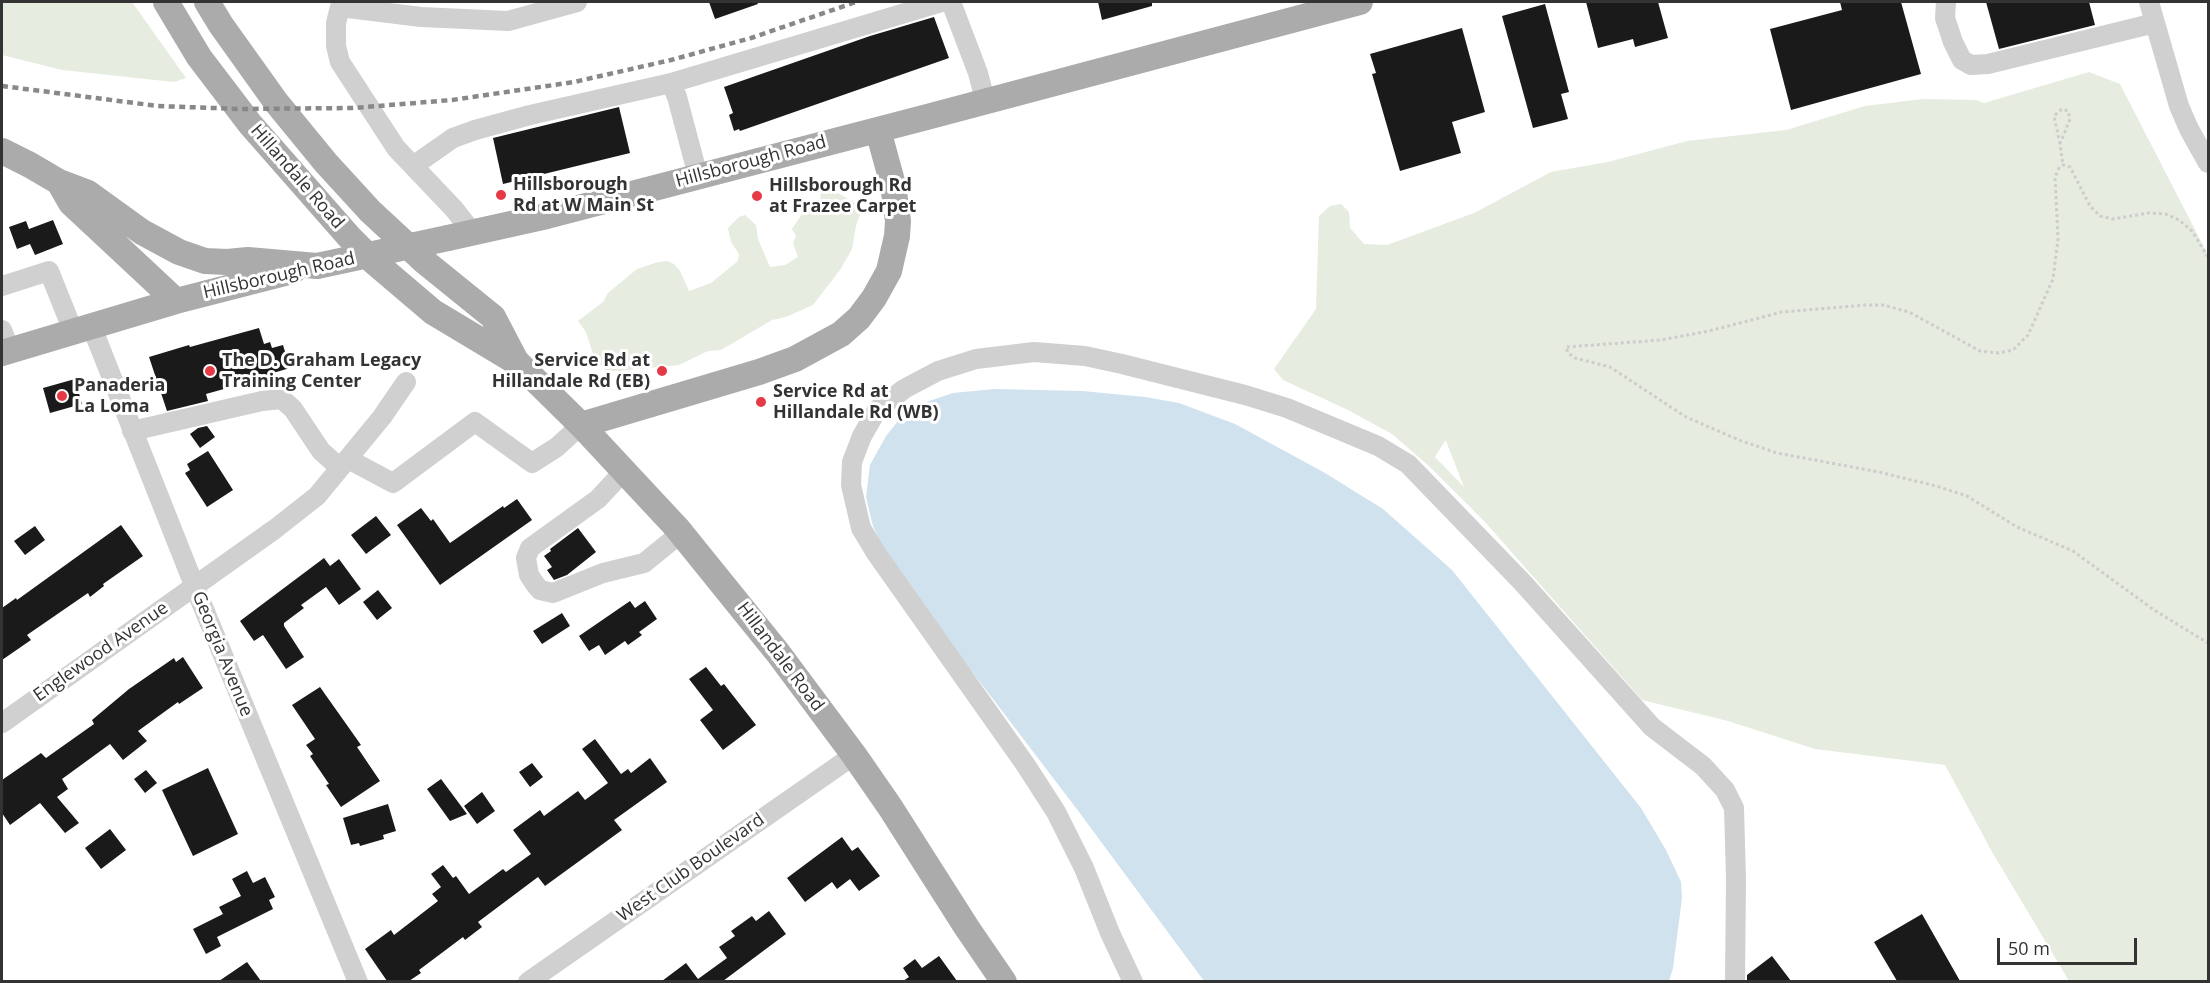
<!DOCTYPE html>
<style>
body{margin:0}
#map{position:relative;width:2210px;height:983px;overflow:hidden;background:#fff;font-family:"Open Sans",sans-serif}
canvas{display:block}
.frame{position:absolute;inset:0;border:3px solid #333;pointer-events:none}
.scale{position:absolute;left:1997px;top:938px;width:140px;height:27px;box-sizing:border-box;border:3px solid #333;border-top:0;padding-left:8px;font-size:18px;line-height:21px;white-space:nowrap;color:#333;-webkit-text-stroke:4px #fff;paint-order:stroke}
</style>
<div id="map">
<canvas width="2210" height="983"></canvas>
<div class="frame"></div>
<div class="scale">50 m</div>
</div>
<script>
const c = document.querySelector('canvas').getContext('2d');
c.lineJoin = 'round';
function paint(path, color) { c.fillStyle = color; c.fill(path, 'evenodd'); }
const poly = rows => new Path2D(rows.map(r => 'M' + r).join(''));
function strokePath(path, color, width, dash) { c.strokeStyle = color; c.lineWidth = width; c.lineCap = dash ? 'butt' : 'round'; c.setLineDash(dash || []); c.stroke(path); }
function label(font, color, halo, rows, align = 'center') {
  c.font = font + ' "Open Sans",sans-serif'; c.lineWidth = 6; c.setLineDash([]); c.textBaseline = 'middle'; c.strokeStyle = halo; c.fillStyle = color; for (const [text, x, y, turn = 0] of rows) {
    c.save(); c.translate(x, y); c.rotate((+turn || 0) * Math.PI / 180); c.textAlign = isNaN(turn) ? turn : align; if (halo) c.strokeText(text, 0, 0); c.fillText(text, 0, 0); c.restore();
  }
}
paint(poly([
 [2,2,132,2,186,78,174,82,62,70,2,55],
 [2089,72,2120,84,2208,255,2208,981,2069,981,1991,850,1945,765,1815,749,1728,721,1642,700,1485,522,1430,467,1392,434,1348,410,1283,380,1274,369,1316,309,1319,216,1330,206,1341,204,1349,212,1350,228,1364,244,1387,245,1474,213,1551,172,1608,162,1687,141,1786,130,1865,106,1923,99,1976,100,1984,103],
 [1445,441,1446,441,1464,487,1435,457],
 [827,187,859,205,861,212,856,226,852,249,840,270,813,305,786,317,772,320,721,350,708,351,679,365,606,372,593,354,586,332,578,321,603,302,608,293,637,269,658,262,667,261,674,264,680,271,689,291,711,283,738,261,739,254,731,242,728,228,739,217,745,215,756,225,758,239,770,267,785,265,798,257,793,243,796,236,792,229,809,203,817,206,819,211,821,191]
]), '#e6ecdf');
paint(poly([
 [995,389,1082,391,1145,397,1179,403,1235,424,1325,473,1383,509,1452,570,1641,808,1666,850,1681,882,1682,898,1673,968,1669,981,1204,981,1079,812,929,615,880,543,872,523,866,497,870,465,886,436,903,415,926,402,953,393]
]), '#cfe2ee');
paint(poly([
 [709,2,757,2,758,4,715,19],
 [1098,2,1152,2,1152,6,1102,20],
 [1586,2,1658,2,1668,38,1635,47,1633,39,1598,48],
 [1840,2,1901,2,1921,74,1791,110,1770,29,1842,10],
 [1986,2,2089,2,2095,25,1999,49],
 [1545,4,1569,92,1561,94,1568,119,1533,128,1502,16],
 [934,17,949,58,740,131,739,129,734,131,729,115,733,113,724,87,870,36],
 [1462,28,1485,112,1452,122,1461,153,1400,171,1372,74,1376,73,1370,54],
 [619,107,630,153,503,184,493,138],
 [53,220,63,244,35,255,30,244,17,249,9,227,26,221,29,229],
 [259,328,264,344,270,342,272,348,283,345,290,368,273,373,274,375,206,394,208,401,167,411,149,357,189,345,190,347],
 [75,379,82,404,50,413,43,388],
 [207,426,215,437,200,448,190,434,198,428],
 [208,451,233,490,207,507,185,473,190,470,187,464],
 [517,499,532,520,440,585,397,525,421,508,431,521,433,519,450,543,503,506,504,508],
 [376,516,391,535,366,554,351,535],
 [121,525,143,556,103,584,104,586,90,597,88,593,27,635,31,640,2,660,2,608,16,598,17,600],
 [35,526,45,540,25,555,14,541],
 [578,528,596,552,567,575,554,580,547,570,552,567,544,556,551,551,550,549],
 [324,558,330,566,339,559,361,589,339,605,326,587,301,605,304,608,284,623,284,626,304,657,286,669,263,635,254,641,240,621],
 [378,590,392,608,377,620,363,602],
 [630,601,635,608,645,601,657,619,639,632,642,635,628,645,625,641,605,655,599,645,589,651,579,636],
 [562,613,570,626,542,644,533,631],
 [183,657,203,688,179,704,178,702,138,731,147,741,123,760,110,744,62,779,68,789,57,797,79,823,65,833,40,803,10,825,2,813,2,780,41,753,46,758,94,724,92,720,129,689,174,658,176,662],
 [706,667,721,686,724,684,756,725,723,750,700,720,713,710,689,679],
 [320,687,361,745,357,747,380,781,341,807,326,785,329,784,310,756,313,754,306,745,315,739,292,705],
 [595,739,621,774,628,769,631,773,650,758,667,782,614,820,622,830,545,886,538,877,478,922,482,927,465,940,463,937,419,970,421,973,409,981,387,981,365,949,391,930,394,935,438,901,432,894,441,887,431,874,443,865,453,878,456,876,469,894,503,869,506,872,531,854,513,830,540,810,544,816,578,791,585,800,608,783,582,749],
 [532,763,543,777,530,787,519,772],
 [208,768,238,834,193,856,162,790],
 [146,770,157,783,145,793,134,779],
 [441,779,467,814,450,821,427,789],
 [482,792,495,811,477,824,464,806],
 [388,804,396,831,383,835,384,839,360,846,359,843,351,845,343,818],
 [110,829,126,850,101,869,85,848],
 [842,837,852,851,858,847,880,876,859,891,850,879,837,889,832,882,805,902,787,878],
 [247,871,253,883,265,877,275,897,269,900,273,909,217,937,221,946,206,954,193,929,223,914,219,907,241,896,232,879],
 [769,911,786,934,723,981,662,981,686,963,698,979,727,958,719,947,735,936,731,931,752,916,756,921],
 [1922,914,1960,981,1897,981,1874,942],
 [939,956,957,981,903,981,909,977,903,968,915,959,922,968],
 [1772,956,1791,981,1747,981,1747,975],
 [247,962,261,981,219,981]
]), '#1a1a1a');
strokePath(poly([
 [2060,144,2054,116,2062,109,2068,111,2070,119,2060,144,2063,165],
 [2208,257,2192,231,2179,220,2166,214,2149,213,2113,219,2100,216,2090,206,2070,167,2063,165,2059,168,2055,177,2058,239,2053,279,2028,335,2013,350,1998,353,1980,351,1909,312,1883,305,1865,305,1782,312,1709,331,1661,340,1566,347,1568,353,1575,358,1610,367,1686,417,1739,440,1777,453,1879,472,1936,486,1967,496,2017,527,2073,551,2154,610,2208,643]
]), '#cdcdcd', 3, [3, 3]);
strokePath(poly([
 [347,2,340,7,336,23,336,46,340,62,396,148,454,209,473,233],
 [951,2,978,73,985,100],
 [1946,2,1945,18,1953,42,1962,60,1971,65,1988,64,2155,23],
 [2149,2,2179,106,2189,129,2208,163],
 [340,7,421,17,508,21,577,2],
 [671,83,677,97,698,176],
 [413,166,453,138,475,130,530,115,671,83,942,2],
 [2,286,49,271,73,331],
 [91,325,194,585,358,982],
 [2,330,10,350],
 [132,431,262,401,282,399,293,409,321,451,340,468],
 [348,459,393,483,475,422,532,463,557,447,581,425],
 [624,471,598,499,530,548,526,558,529,575,535,584,540,590,553,593,603,573,644,563,681,533],
 [2,723,275,529,317,496,382,417,406,382],
 [528,982,854,755],
 [1133,982,1110,933,1084,868,1056,812,1025,764,876,553,861,528,851,485,852,462,862,436,877,410,904,389,938,371,976,359,1034,352,1085,356,1122,364,1245,395,1287,408,1378,446,1408,464,1523,583,1652,727,1703,766,1725,790,1734,808,1736,879,1735,982]
]), '#d0d0d0', 20);
strokePath(poly([
 [166,2,199,57,250,124,351,239,373,261,433,312,518,363,581,425,677,528,778,653,854,755,890,807,967,928,1004,982],
 [207,2,221,25,276,102,326,163,370,211,425,262,493,317,517,363],
 [2,151,30,165,59,182,88,193,142,232,179,252,205,261,227,262,248,260,317,266],
 [59,182,71,203,176,301],
 [448,238,547,216,927,117,1360,2],
 [2,353,176,301,293,271],
 [581,425,759,372,795,359,841,334,859,318,874,298,889,271,897,236,898,221,893,185,878,130]
]), '#ababab', 26);
strokePath(poly([
 [2,86,158,106,241,109,353,108,452,100,574,82,671,60,751,38,856,2]
]), '#888', 4.5, [6, 4.5]);
strokePath(poly([
 [317,266,448,238]
]), '#ababab', 26);
for (const [x, y, r, color] of [
 [501,195,6,"#e63946"],
 [757,196,6,"#e63946"],
 [210,371,6,"#e63946"],
 [662,371,6,"#e63946"],
 [62,396,6,"#e63946"],
 [761,402,6,"#e63946"]
]) { const dot = new Path2D(); dot.arc(x, y, r, 0, 2 * Math.PI); c.fillStyle = color; c.fill(dot); strokePath(dot, '#fff', 2); }
label('18px', '#333', '#fff', [
 ["Hillsborough Road",751,162,-15],
 ["Hillandale Road",297,177,49],
 ["Hillsborough Road",279,276,-13],
 ["Englewood Avenue",101,652,-35],
 ["Georgia Avenue",222,654,68],
 ["Hillandale Road",780,657,53],
 ["West Club Boulevard",691,868,-35]
]);
label('bold 18px', '#333', '#fff', [
 ["Hillsborough",513,185],
 ["Rd at W Main St",513,206],
 ["Hillsborough Rd",769,186],
 ["at Frazee Carpet",769,207],
 ["The D. Graham Legacy",222,361],
 ["Training Center",222,382],
 ["Service Rd at",650,361,"right"],
 ["Hillandale Rd (EB)",650,382,"right"],
 ["Panaderia",74,386],
 ["La Loma",74,407],
 ["Service Rd at",773,392],
 ["Hillandale Rd (WB)",773,413]
], 'left');
</script>
